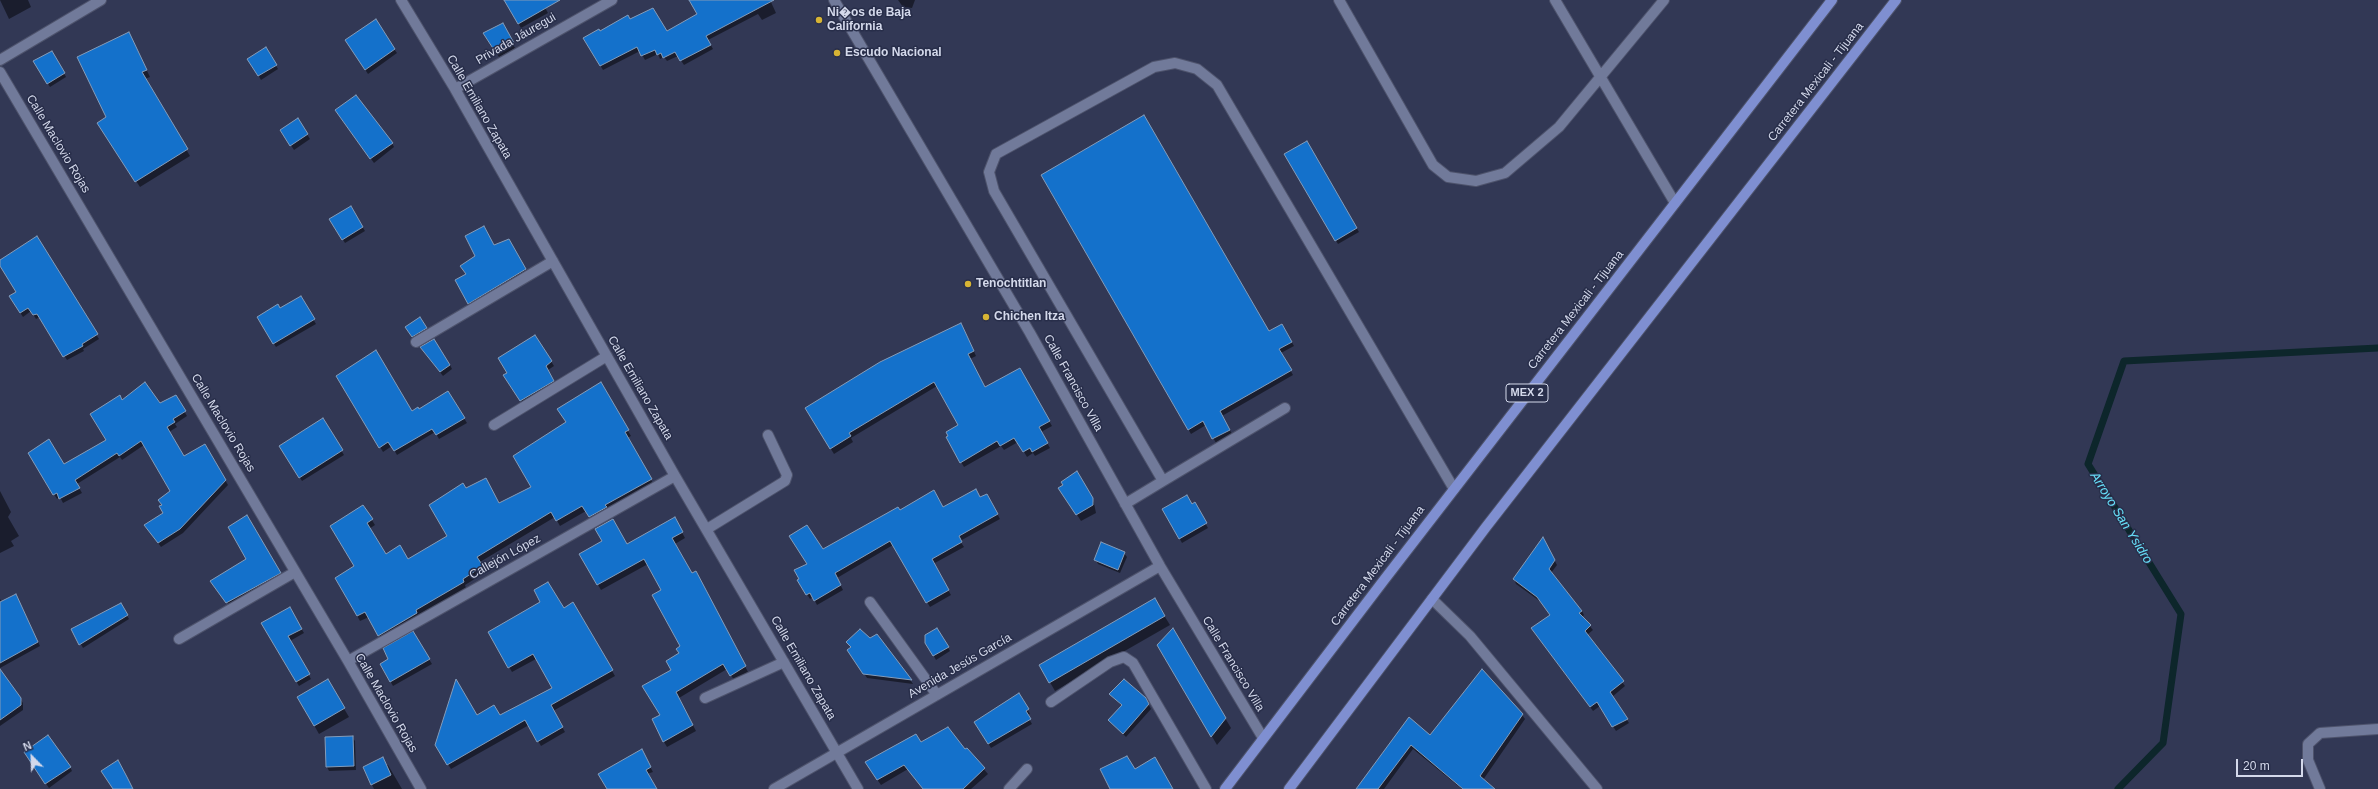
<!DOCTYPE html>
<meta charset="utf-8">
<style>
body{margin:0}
#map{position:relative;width:2378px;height:789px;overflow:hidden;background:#323855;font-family:Arial,sans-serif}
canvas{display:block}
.north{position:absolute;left:12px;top:737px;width:40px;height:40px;-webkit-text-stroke:3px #282e4a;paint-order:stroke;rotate:337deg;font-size:11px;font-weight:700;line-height:16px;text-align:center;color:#d4d9eb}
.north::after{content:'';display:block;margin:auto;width:14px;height:18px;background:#d4d9eb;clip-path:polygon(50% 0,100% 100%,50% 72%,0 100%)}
.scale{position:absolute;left:2236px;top:759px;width:67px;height:18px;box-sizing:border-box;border:2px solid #d4d9eb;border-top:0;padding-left:5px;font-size:12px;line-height:14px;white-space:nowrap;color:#d4d9eb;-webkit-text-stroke:3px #282e4a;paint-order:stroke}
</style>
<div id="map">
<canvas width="2378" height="789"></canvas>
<div class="north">N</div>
<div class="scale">20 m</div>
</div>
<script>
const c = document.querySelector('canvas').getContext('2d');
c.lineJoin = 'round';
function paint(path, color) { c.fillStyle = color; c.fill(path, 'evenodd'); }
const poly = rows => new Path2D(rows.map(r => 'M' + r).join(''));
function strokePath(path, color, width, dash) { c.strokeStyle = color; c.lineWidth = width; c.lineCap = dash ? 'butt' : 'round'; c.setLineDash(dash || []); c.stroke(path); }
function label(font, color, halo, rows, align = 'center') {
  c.font = font + ' Arial,sans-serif'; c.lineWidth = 3; c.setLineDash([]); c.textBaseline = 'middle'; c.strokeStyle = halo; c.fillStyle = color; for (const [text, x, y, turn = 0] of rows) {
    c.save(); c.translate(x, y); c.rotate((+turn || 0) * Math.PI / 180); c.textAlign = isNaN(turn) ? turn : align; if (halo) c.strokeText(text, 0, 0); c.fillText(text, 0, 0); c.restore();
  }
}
paint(poly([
 [0,0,28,0,31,7,9,19],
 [505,0,541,0,548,13,521,28],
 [691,0,770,0,776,13,762,20,758,14,708,40,713,49,684,65,678,56,667,61,664,57,660,59,658,54,645,60,640,51,603,70,584,39,630,21,667,32,698,14],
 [898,0,915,0,912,8,903,7],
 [502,24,515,48,499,57,486,38],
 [132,40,150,77,145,79,190,156,140,187,102,129],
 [349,45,394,49,397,53,368,74],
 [266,48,278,69,261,80,249,59],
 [52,52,66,77,50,87,34,62],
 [339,115,392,143,394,147,374,163],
 [298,120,310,139,294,150,281,130],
 [1306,142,1359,232,1338,244,1286,154],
 [1042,175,1268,332,1282,325,1294,346,1281,353,1293,375,1222,416,1232,434,1216,443,1206,425,1191,434],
 [350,207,365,231,345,243,330,219],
 [36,237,99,339,83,349,84,351,67,360,40,317,36,319,31,311,23,317,10,297,17,292,0,264,0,261],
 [509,240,528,275,472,308,457,281,467,275,494,247],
 [301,298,316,324,276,347,258,318,280,310],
 [419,318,428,333,415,340,408,331],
 [964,330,976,356,970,359,985,388,1019,369,1052,426,1041,432,1050,448,1035,456,1033,453,1027,457,1018,442,1004,450,1001,446,964,467,947,438,959,425,937,386,851,438,853,442,834,454,806,409],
 [535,336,554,366,548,370,556,385,523,405,505,375,509,373],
 [424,352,450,365,452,369,443,376],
 [338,376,411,413,419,411,448,392,467,423,439,439,435,432,397,455,392,446,383,452],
 [600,384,631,436,627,438,654,485,593,522,586,511,560,526,555,517,480,562,486,572,465,585,466,588,418,616,382,641,369,617,360,621,336,578,355,566,363,506,375,525,369,529,386,556,408,560,449,536,466,490,499,504,532,487,567,423],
 [175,396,187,416,175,424,177,427,169,432,184,458,205,446,228,485,183,533,161,547,148,529,164,513,163,505,172,491,144,445,122,460,120,457,77,484,82,493,63,503,60,497,57,499,29,453,64,466,107,441,122,401,160,405],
 [322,419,344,455,302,481,280,446],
 [1077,473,1094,503,1096,513,1081,521,1064,495],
 [0,491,11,512,8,517,19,536,11,541,14,546,0,553],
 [987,495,1000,519,960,541,964,547,933,564,951,595,930,607,893,545,837,578,843,590,817,605,813,597,810,599,798,580,808,564,822,551,900,512,943,508],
 [1194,503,1208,528,1182,543,1163,509],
 [246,516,282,577,230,606,214,585,247,559],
 [674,518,685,538,675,544,692,574,699,578,748,672,734,680,727,669,679,698,696,731,667,747,664,742,672,670,682,646,662,591,648,564,601,590,581,555,626,545],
 [1543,539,1557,565,1551,573,1582,611,1584,615,1582,617,1593,630,1587,635,1625,686,1612,697,1629,723,1616,731,1600,706,1593,711,1532,629,1551,616,1541,602,1516,584,1514,579],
 [1124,553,1127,557,1120,573,1098,564,1096,560],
 [0,599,2,602,18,600,40,646,0,668],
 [1154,599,1170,625,1055,691,1040,665],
 [542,602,563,609,573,603,615,676,553,711,565,732,541,746,529,725,451,769,436,745,476,717,499,716,553,688,536,659,512,672,489,633],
 [120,604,129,619,83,648,73,630],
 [289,608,304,633,290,641,311,679,299,686,262,623],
 [937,629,950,651,936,660,926,642],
 [1173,630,1231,728,1217,745,1163,654],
 [413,633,432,664,393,686,381,665,389,660],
 [876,635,911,681,913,684,867,678,851,654,851,648,847,642,870,639],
 [327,680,349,717,319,734,298,697],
 [0,689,20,699,23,703,23,710,0,726],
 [1110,694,1145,698,1151,709,1126,737,1109,720,1122,706],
 [1019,695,1030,714,1027,715,1032,724,991,748,975,722],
 [1522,715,1525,719,1483,780,1493,789,1462,789,1413,749,1384,789,1357,789,1409,719,1430,736],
 [352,737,355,741,356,770,329,771,327,767,326,738],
 [921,744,966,749,988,774,971,789,923,789,908,769,881,785,869,768],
 [641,750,653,772,647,774,656,789,608,789],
 [27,756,70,767,72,771,49,788],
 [388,765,402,789,374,789,364,768]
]), '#0007');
strokePath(poly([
 [2118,789,2163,743,2181,614,2088,464,2124,361,2378,348]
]), '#0d262b', 7);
const building = poly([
 [504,0,560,0,518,24,504,0],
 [689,0,774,0,706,36,711,45,680,61,675,52,663,58,661,53,657,55,655,50,641,56,637,47,600,66,583,38,599,29,600,31,628,15,630,19,653,8,667,31,697,14,689,0],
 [376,19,395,49,365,70,345,40,376,19],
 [503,23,514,43,496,53,483,33,503,23],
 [129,32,147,70,142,72,188,149,135,182,97,123,106,117,77,57,129,32],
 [266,47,277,65,258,76,247,59,266,47],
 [52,51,65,73,47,84,33,61,52,51],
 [356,95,393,143,370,159,335,110,356,95],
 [1144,115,1269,331,1282,324,1292,342,1279,349,1292,370,1220,411,1230,430,1212,439,1203,421,1188,430,1041,175,1144,115],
 [298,118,308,134,290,146,280,130,298,118],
 [1307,141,1357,228,1335,241,1284,154,1307,141],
 [351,206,363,227,342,240,329,219,351,206],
 [484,226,494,245,509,239,526,269,468,304,455,280,466,274,460,266,475,256,465,236,484,226],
 [37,236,98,334,82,344,83,346,63,357,37,314,33,315,28,308,20,313,9,296,16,292,0,266,0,260,37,236],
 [301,296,315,319,273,344,257,317,278,304,280,308,301,296],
 [420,317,427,328,412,337,405,327,420,317],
 [961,323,974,351,968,354,985,387,1020,368,1050,421,1039,427,1048,443,1032,452,1030,448,1023,452,1014,438,1000,446,997,441,960,463,946,437,948,436,946,432,958,425,934,382,849,433,851,436,830,449,805,408,880,362,961,323],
 [535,335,552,361,546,366,554,381,520,401,503,375,507,373,498,358,535,335],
 [434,339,450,365,440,372,420,347,434,339],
 [376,350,412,411,418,407,419,409,448,391,465,418,436,435,432,429,394,451,388,442,379,448,336,376,376,350],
 [145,382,160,403,176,395,186,411,173,419,175,422,167,427,184,456,205,444,226,480,180,529,158,543,144,525,163,513,159,506,162,505,158,500,170,491,141,441,119,456,117,453,75,480,80,488,59,499,57,493,53,495,28,453,49,439,64,464,106,440,90,414,120,395,122,400,145,382],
 [601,382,629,430,625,432,652,479,605,505,607,507,589,517,582,506,556,521,551,512,477,557,483,566,463,579,464,582,416,610,417,613,378,636,365,612,357,616,335,578,354,566,330,526,363,505,373,519,367,523,386,554,400,545,408,559,447,536,429,505,463,483,466,488,486,478,499,503,531,487,513,456,566,422,557,409,601,382],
 [323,418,343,450,299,478,279,446,323,418],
 [1077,471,1093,498,1093,505,1076,515,1058,488,1063,485,1061,482,1077,471],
 [976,489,980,497,987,494,998,514,959,536,962,542,932,559,949,590,926,603,890,541,835,573,841,585,814,601,810,593,806,595,797,580,799,579,794,570,807,564,789,536,807,525,823,549,898,507,900,510,934,490,943,507,976,489],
 [1187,495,1192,504,1195,502,1207,523,1179,539,1162,509,1187,495],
 [247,515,281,573,226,603,210,581,246,559,228,527,247,515],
 [675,517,683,532,672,538,692,573,696,571,746,666,730,676,723,664,676,692,693,725,663,742,652,719,660,715,642,686,671,670,666,661,679,653,676,649,680,646,652,595,661,590,644,559,597,585,579,554,602,541,595,529,613,519,627,544,675,517],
 [1543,537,1555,560,1549,569,1582,611,1579,613,1591,625,1585,631,1624,681,1610,692,1628,719,1612,727,1597,702,1590,707,1531,628,1550,615,1537,597,1513,579,1543,537],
 [1101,542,1125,552,1118,570,1094,560,1101,542],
 [548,582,564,608,573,602,613,670,551,705,563,727,537,742,525,720,447,765,435,745,456,679,477,715,494,705,500,715,552,688,533,654,508,668,488,632,540,602,534,590,548,582],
 [16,594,38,642,0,663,0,602,16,594],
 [1155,598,1165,616,1049,683,1039,665,1155,598],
 [121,603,128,615,79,645,71,629,121,603],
 [290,607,302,629,288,636,310,674,296,682,261,623,290,607],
 [937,628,949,647,933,656,925,643,925,635,937,628],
 [1173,628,1226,718,1211,737,1157,645,1173,628],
 [860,629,870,638,877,634,912,680,863,674,847,650,851,647,846,642,860,629],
 [413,631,430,659,390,682,380,664,388,659,383,648,413,631],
 [0,669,21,698,21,705,0,720,0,669],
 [1482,669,1523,714,1480,776,1495,789,1463,789,1411,745,1378,789,1356,789,1409,717,1430,735,1482,669],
 [328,679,345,708,314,726,297,697,328,679],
 [1124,679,1146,698,1149,704,1123,734,1108,720,1122,705,1109,694,1124,679],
 [1019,693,1029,709,1026,711,1031,719,988,744,974,722,1019,693],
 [948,727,965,749,967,748,985,768,963,789,923,789,904,765,877,780,865,762,916,734,921,742,948,727],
 [48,735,71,767,45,784,24,752,48,735],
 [353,736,354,766,326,767,325,737,353,736],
 [642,749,651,767,646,770,657,789,607,789,598,774,642,749],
 [1127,756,1135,769,1155,757,1173,789,1110,789,1100,769,1127,756],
 [383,757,391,775,371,785,363,767,383,757],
 [118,760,127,777,133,789,113,789,101,771,118,760]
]);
paint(building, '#1471cb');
strokePath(building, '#849cba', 1);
const minor = poly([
 [401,0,455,89,675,476,858,789],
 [834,0,1030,333,1160,566,1263,738],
 [1339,0,1433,165,1448,177,1476,181,1505,173,1559,127,1664,0],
 [1555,0,1675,203],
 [0,60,101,0],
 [0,72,348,661,421,789],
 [455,89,612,0],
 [416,342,553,261],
 [494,425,607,356],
 [1163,481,1285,408],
 [1125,504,1163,481,994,191,989,172,996,154,1154,67,1175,63,1197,69,1217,85,1454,489],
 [707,529,785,481,787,475,768,435],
 [1432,599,1470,636,1597,789],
 [870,602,937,695],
 [179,639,295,572],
 [348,661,675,476],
 [705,698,784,662],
 [1051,702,1110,662,1124,657,1133,663,1206,789],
 [774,789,1160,566],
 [1009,789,1027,769],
 [2320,789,2308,760,2308,744,2320,733,2378,729]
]);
const major = poly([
 [1225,789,1384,580,1832,0],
 [1289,789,1486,527,1896,0]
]);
strokePath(minor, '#4e536c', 12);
strokePath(major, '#4e536c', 12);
strokePath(minor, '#717a9a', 10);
strokePath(major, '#7f8fd1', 10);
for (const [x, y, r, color] of [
 [819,20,4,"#d7b434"],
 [837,53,4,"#d7b434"],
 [968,284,4,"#d7b434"],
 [986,317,4,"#d7b434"]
]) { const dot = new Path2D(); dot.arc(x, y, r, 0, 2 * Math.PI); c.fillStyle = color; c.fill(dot); strokePath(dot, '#282e4a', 1.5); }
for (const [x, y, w] of [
 [1527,393,42]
]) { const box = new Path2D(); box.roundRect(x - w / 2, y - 9, w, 18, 3); c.fillStyle = '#282e4a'; c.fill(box); strokePath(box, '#d4d9eb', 1); }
label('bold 11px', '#d4d9eb', null, [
 ["MEX 2",1527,393]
]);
label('bold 12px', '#d4d9eb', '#282e4a', [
 ["Ni�os de Baja",827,13],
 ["California",827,27],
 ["Escudo Nacional",845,53],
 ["Tenochtitlan",976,284],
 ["Chichen Itza",994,317]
], 'left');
label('12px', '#d4d9eb', '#282e4a', [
 ["Privada Jáuregui",516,39,-30],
 ["Carretera Mexicali - Tijuana",1816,82,-52],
 ["Calle Emiliano Zapata",479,107,60],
 ["Calle Maclovio Rojas",58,144,59],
 ["Carretera Mexicali - Tijuana",1576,310,-52],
 ["Calle Francisco Villa",1073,383,61],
 ["Calle Emiliano Zapata",640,388,60],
 ["Calle Maclovio Rojas",223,423,59],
 ["Callejón López",505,557,-29],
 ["Carretera Mexicali - Tijuana",1378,566,-53],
 ["Calle Francisco Villa",1233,664,59],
 ["Avenida Jesús García",960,666,-30],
 ["Calle Emiliano Zapata",803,668,60],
 ["Calle Maclovio Rojas",386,703,60]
]);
label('italic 13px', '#67e2fb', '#282e4a', [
 ["Arroyo San Ysidro",2121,518,58]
]);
</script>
